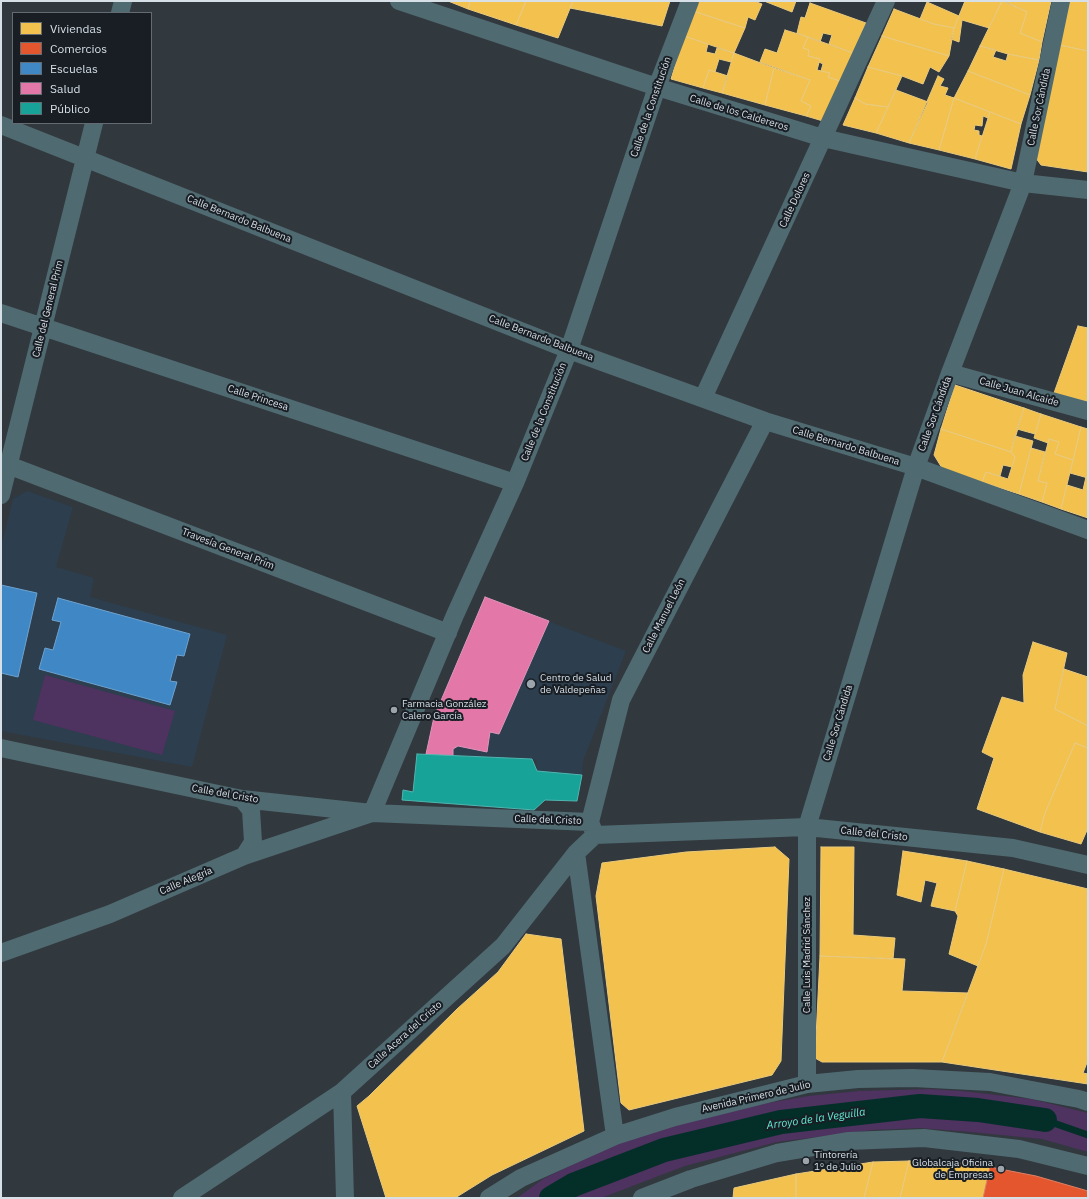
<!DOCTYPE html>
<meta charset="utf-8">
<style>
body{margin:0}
#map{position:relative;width:1089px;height:1199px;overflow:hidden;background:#31383e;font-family:"IBM Plex Sans",sans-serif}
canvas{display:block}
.frame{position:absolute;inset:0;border:2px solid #d7dfe7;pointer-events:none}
.legend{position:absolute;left:12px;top:12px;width:140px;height:112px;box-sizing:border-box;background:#181e24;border:1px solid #646b72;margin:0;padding:5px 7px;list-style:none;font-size:12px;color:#d7dfe7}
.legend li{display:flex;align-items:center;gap:8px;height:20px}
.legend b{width:20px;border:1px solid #646b72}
</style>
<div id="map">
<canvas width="1089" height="1199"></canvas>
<div class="frame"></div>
<ul class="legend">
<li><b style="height:11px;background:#f2c14e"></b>Viviendas</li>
<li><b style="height:11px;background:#e4572e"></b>Comercios</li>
<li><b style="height:11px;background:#3f88c5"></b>Escuelas</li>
<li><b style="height:11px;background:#e377a8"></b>Salud</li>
<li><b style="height:11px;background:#17a398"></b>Público</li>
</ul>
</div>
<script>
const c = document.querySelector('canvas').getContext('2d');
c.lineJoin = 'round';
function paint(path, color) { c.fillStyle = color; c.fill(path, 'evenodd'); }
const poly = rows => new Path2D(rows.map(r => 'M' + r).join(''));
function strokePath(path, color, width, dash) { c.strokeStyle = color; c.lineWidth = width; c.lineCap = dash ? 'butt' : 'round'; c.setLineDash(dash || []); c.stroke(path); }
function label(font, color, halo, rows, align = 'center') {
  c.font = font + ' "IBM Plex Sans",sans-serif'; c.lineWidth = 4; c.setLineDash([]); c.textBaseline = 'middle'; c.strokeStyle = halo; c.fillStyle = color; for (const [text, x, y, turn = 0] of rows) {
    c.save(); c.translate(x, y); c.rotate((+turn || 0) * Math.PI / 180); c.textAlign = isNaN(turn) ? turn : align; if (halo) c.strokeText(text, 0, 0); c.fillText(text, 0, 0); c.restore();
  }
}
paint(poly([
 [27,491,73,507,56,567,94,578,90,597,227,635,192,767,1,731,1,547,13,499],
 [485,597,626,651,583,761,582,775,537,771,536,760,532,759,426,754,434,717]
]), '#2d3e4e');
paint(poly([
 [45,675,175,711,162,755,33,720],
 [930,1089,962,1091,1031,1099,1088,1113,1088,1152,1042,1139,970,1132,920,1128,873,1130,777,1142,685,1166,601,1198,517,1198,543,1179,616,1143,679,1124,768,1103,808,1096,859,1091]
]), '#4e325f');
const homes = poly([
 [448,1,470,1,468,9,448,1],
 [470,1,526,1,516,25,468,9,470,1],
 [526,1,573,1,558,38,516,25,526,1],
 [573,1,670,1,662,26,570,8,573,1],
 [696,1,754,1,762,4,755,20,748,17,745,28,693,11,696,1],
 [764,1,796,1,792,12,764,1],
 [965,1,1002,1,989,28,962,20,959,42,951,39,954,28,965,1],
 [1002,1,1027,12,1020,33,1042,42,1039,60,1008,54,980,46,1002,1],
 [1004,1,1051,1,1042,42,1020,33,1027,12,1004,1],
 [1070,1,1088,1,1088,51,1059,45,1070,1],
 [927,2,959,16,954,28,934,24,920,19,927,2],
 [810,3,866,23,853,53,829,44,832,35,823,33,820,42,797,33,801,17,805,18,810,3],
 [894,9,934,24,954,28,949,56,882,36,894,9],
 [693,11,745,28,734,53,684,36,693,11],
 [785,30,808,37,803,48,809,50,808,56,820,59,817,70,830,73,828,77,840,81,823,121,806,116,811,106,801,101,810,80,760,62,765,49,777,53,785,30],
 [684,36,708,44,706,52,715,54,717,48,734,53,731,62,719,59,715,72,709,70,703,88,671,79,684,36],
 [882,36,949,56,939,72,930,67,923,84,902,76,868,67,882,36],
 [808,37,853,53,840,81,828,77,830,73,821,71,823,64,819,62,820,59,808,56,809,50,803,48,808,37],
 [1059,45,1088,51,1088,172,1041,165,1033,154,1059,45],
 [980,46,996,50,993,57,1006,61,1008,54,1039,60,1030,95,968,71,980,46],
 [734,53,774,68,765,105,722,93,734,53],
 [868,67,902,76,888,107,865,104,855,98,868,67],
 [774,68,810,80,801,101,811,106,806,116,765,105,774,68],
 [709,70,728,76,722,93,703,88,709,70],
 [968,71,1030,95,1021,124,954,98,968,71],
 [938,76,944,79,940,86,948,88,945,95,954,98,939,150,909,143,938,76],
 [896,90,928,102,909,143,876,133,896,90],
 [855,98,865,104,888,107,876,133,843,125,855,98],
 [954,98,990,112,988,118,983,116,982,126,975,125,974,130,979,131,979,135,982,136,975,159,939,150,954,98],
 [990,112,1021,124,1011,169,975,159,990,112],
 [1078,326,1088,328,1088,402,1054,393,1078,326],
 [955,385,1024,408,1011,452,941,429,955,385],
 [1024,408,1041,414,1035,434,1017,429,1024,408],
 [1041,414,1081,427,1073,460,1055,454,1059,442,1049,439,1048,443,1034,438,1041,414],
 [1081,427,1088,429,1088,478,1070,473,1081,427],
 [941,429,1011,452,1015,457,1012,467,1003,465,1000,476,986,472,982,482,942,468,934,455,941,429],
 [1015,436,1033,441,1019,494,982,482,986,472,1008,479,1015,457,1011,452,1015,436],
 [1049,439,1059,442,1055,454,1073,460,1061,509,1042,502,1047,483,1038,481,1049,439],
 [1031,448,1045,452,1038,481,1047,483,1042,502,1019,494,1031,448],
 [1086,477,1088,478,1088,518,1061,509,1067,485,1083,490,1086,477],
 [1033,642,1067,653,1055,709,1088,726,1088,748,1075,743,1045,813,1040,832,977,809,994,758,982,752,1002,697,1024,703,1023,675,1033,642],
 [1064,669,1088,677,1088,726,1055,709,1064,669],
 [1075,743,1088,748,1088,828,1081,844,1040,832,1045,813,1075,743],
 [775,847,789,859,781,1061,772,1075,629,1110,621,1103,596,896,602,863,686,852,775,847],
 [821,847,854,847,853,935,895,938,893,959,820,956,821,847],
 [903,851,967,861,955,911,931,906,937,883,925,880,921,902,897,895,903,851],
 [967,861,1004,869,986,944,978,966,949,954,958,916,955,911,967,861],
 [1004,869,1088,889,1088,1060,1083,1073,1088,1074,1088,1084,942,1062,986,944,1004,869],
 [526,934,561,939,584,1131,492,1175,455,1198,386,1198,357,1106,369,1096,457,1009,498,972,526,934],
 [820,956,905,959,902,991,968,993,942,1062,822,1062,815,1058,820,956],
 [909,1161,954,1162,990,1167,983,1198,900,1198,909,1161],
 [909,1161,900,1198,864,1198,873,1162,909,1161],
 [873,1162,864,1198,796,1198,796,1174,873,1162],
 [796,1174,796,1198,733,1198,734,1188,796,1174]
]);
paint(homes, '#f2c14e');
strokePath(homes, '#eaca7c', 1);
const shops = poly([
 [990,1167,1036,1176,1088,1191,1088,1198,983,1198,990,1167]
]);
paint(shops, '#e4572e');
strokePath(shops, '#e08066', 1);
const schools = poly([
 [1,585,37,593,18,677,1,673,1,585],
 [58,598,190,634,184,656,177,655,170,681,177,682,170,705,39,669,45,648,53,650,61,622,52,620,58,598]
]);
paint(schools, '#3f88c5');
strokePath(schools, '#6da2cf', 1);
const health = poly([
 [485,597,549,621,499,734,490,732,487,752,458,746,453,749,453,756,426,754,434,717,485,597]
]);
paint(health, '#e377a8');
strokePath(health, '#df96bb', 1);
const public = poly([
 [417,754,532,759,537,771,582,775,577,801,545,800,534,810,402,800,403,790,413,792,417,754]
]);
paint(public, '#17a398');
strokePath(public, '#51b5b0', 1);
strokePath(poly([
 [1045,1120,1088,1135]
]), '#042f29', 7);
strokePath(poly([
 [551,1198,573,1185,664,1150,781,1122,920,1106,978,1110,1045,1120]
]), '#042f29', 24);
strokePath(poly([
 [399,1,657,87,823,138,1023,183,1088,190],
 [120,13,123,1],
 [1,125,569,350,765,421,916,467,1088,530],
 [1,313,515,483],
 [950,373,1088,411],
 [703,398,886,1],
 [8,465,448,633],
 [1,495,94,123],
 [1,748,242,799,372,813,590,822,595,835,807,827,1013,848,1088,865],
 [242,799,251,810,253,842,244,856],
 [590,822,621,700,765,421],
 [576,853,615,1136],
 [1,953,110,914,244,856,372,813,455,615,515,483,569,350,657,87,690,1],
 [807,1084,807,827,916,467,950,373,1023,183,1061,1],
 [342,1092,345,1198],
 [182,1198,342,1092,503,946,576,853,595,835],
 [489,1198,521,1178,615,1136,675,1117,807,1084,858,1079,913,1078,990,1082,1079,1099,1088,1102],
 [642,1198,691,1179,777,1153,849,1141,924,1138,1019,1149,1088,1166]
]), '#4f6a70', 18);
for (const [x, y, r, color] of [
 [531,684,5,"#9da5ac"],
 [394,710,4,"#9da5ac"],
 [806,1161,4,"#9da5ac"],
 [1001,1169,4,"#9da5ac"]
]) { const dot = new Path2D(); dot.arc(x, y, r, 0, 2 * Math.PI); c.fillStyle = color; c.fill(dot); strokePath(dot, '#181e24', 1.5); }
label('10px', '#d7dfe7', '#181e24', [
 ["Calle de la Constitución",651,107,-71],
 ["Calle Sor Cándida",1039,107,-78],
 ["Calle de los Caldereros",739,113,17],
 ["Calle Dolores",795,200,-65],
 ["Calle Bernardo Balbuena",239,219,22],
 ["Calle del General Prim",48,309,-76],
 ["Calle Bernardo Balbuena",541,338,21],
 ["Calle Juan Alcaide",1019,392,16],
 ["Calle Princesa",258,398,18],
 ["Calle de la Constitución",544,412,-68],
 ["Calle Sor Cándida",935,414,-70],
 ["Calle Bernardo Balbuena",846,446,17],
 ["Travesía General Prim",228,549,21],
 ["Calle Manuel León",664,616,-63],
 ["Calle Sor Cándida",838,723,-73],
 ["Calle del Cristo",225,794,10],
 ["Calle del Cristo",548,820,2],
 ["Calle del Cristo",874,834,6],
 ["Calle Alegría",186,881,-23],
 ["Calle Luis Madrid Sánchez",807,955,-90],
 ["Calle Acera del Cristo",405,1035,-42],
 ["Avenida Primero de Julio",756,1097,-13]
]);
label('10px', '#d7dfe7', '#181e24', [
 ["Centro de Salud",540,678],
 ["de Valdepeñas",540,690],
 ["Farmacia González",402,704],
 ["Calero García",402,716],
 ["Tintorería",814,1155],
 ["1º de Julio",814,1167],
 ["Globalcaja Oficina",993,1163,"right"],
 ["de Empresas",993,1175,"right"]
], 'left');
label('italic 11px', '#62edd6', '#181e24', [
 ["Arroyo de la Veguilla",816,1119,-8]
]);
</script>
